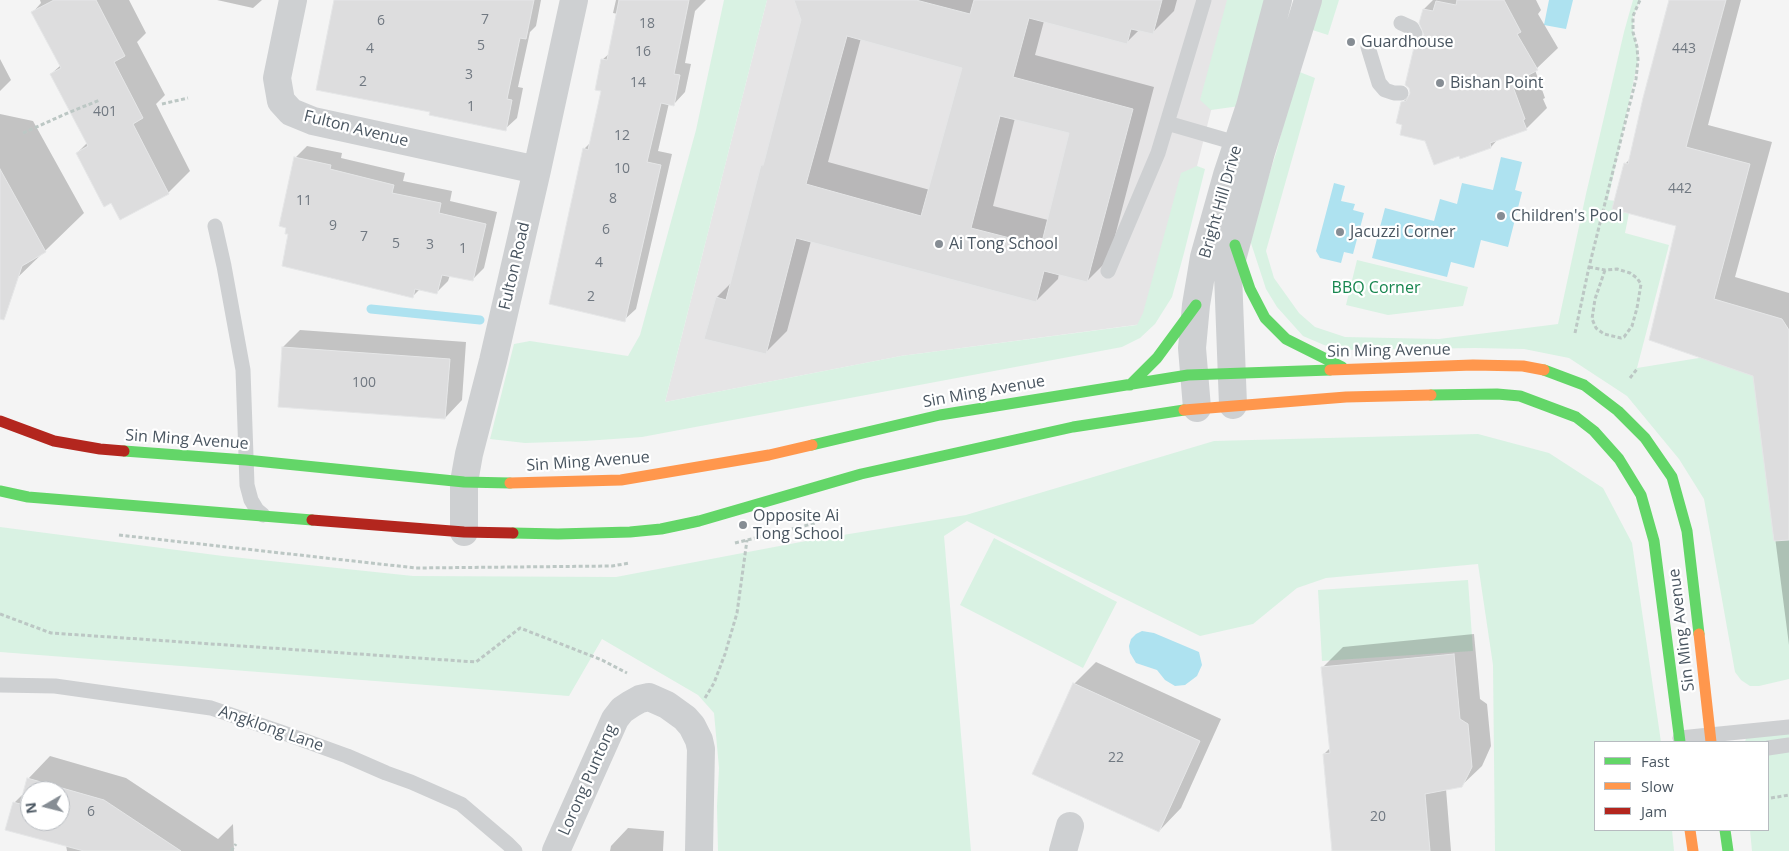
<!DOCTYPE html>
<style>
body{margin:0}
#map{position:relative;width:1789px;height:851px;overflow:hidden;background:#f4f4f4;font-family:"Open Sans",sans-serif}
canvas{display:block}
.legend{position:absolute;left:1594px;top:741px;width:175px;height:90px;box-sizing:border-box;background:#fff;border:1px solid #b7bbc0;margin:0;padding:6px 9px;list-style:none;font-size:15px;color:#4a5661}
.legend li{display:flex;align-items:center;gap:10px;height:25px}
.legend b{width:25px;border:1px solid #b7bbc0}
.north{position:absolute;left:20px;top:781px;width:50px;height:50px;box-sizing:border-box;background:#fff;border:1px solid #b7bbc0;border-radius:50%;rotate:262deg;font-size:14px;font-weight:700;line-height:20px;text-align:center;color:#4a5661}
.north::after{content:'';display:block;margin:auto;width:18px;height:22px;background:#868d94;clip-path:polygon(50% 0,100% 100%,50% 72%,0 100%)}
</style>
<div id="map">
<canvas width="1789" height="851"></canvas>
<ul class="legend">
<li><b style="height:6px;background:#63d668"></b>Fast</li>
<li><b style="height:6px;background:#ff974d"></b>Slow</li>
<li><b style="height:6px;background:#b3261e"></b>Jam</li>
</ul>
<div class="north">N</div>
</div>
<script>
const c = document.querySelector('canvas').getContext('2d');
c.lineJoin = 'round';
function paint(path, color) { c.fillStyle = color; c.fill(path, 'evenodd'); }
const poly = rows => new Path2D(rows.map(r => 'M' + r).join(''));
function strokePath(path, color, width, dash) { c.strokeStyle = color; c.lineWidth = width; c.lineCap = dash ? 'butt' : 'round'; c.setLineDash(dash || []); c.stroke(path); }
function label(font, color, halo, rows, align = 'center') {
  c.font = font + ' "Open Sans",sans-serif'; c.lineWidth = 4.5; c.setLineDash([]); c.textBaseline = 'middle'; c.strokeStyle = halo; c.fillStyle = color; for (const [text, x, y, turn = 0] of rows) {
    c.save(); c.translate(x, y); c.rotate((+turn || 0) * Math.PI / 180); c.textAlign = isNaN(turn) ? turn : align; if (halo) c.strokeText(text, 0, 0); c.fillText(text, 0, 0); c.restore();
  }
}
paint(poly([
 [767,0,1239,0,1197,166,1150,323,901,356,665,402]
]), '#e6e5e6');
paint(poly([
 [724,0,767,0,665,402,901,356,1137,325,1143,313,1181,173,1197,166,1205,169,1184,253,1172,297,1155,324,1140,338,1122,347,642,437,585,441,525,443,490,439,514,344,530,341,628,356,640,335,696,130],
 [1227,0,1275,0,1247,105,1211,110,1200,100],
 [1310,0,1339,0,1328,35,1300,26],
 [1633,0,1640,0,1633,16,1633,32,1637,47,1638,60,1608,200,1631,203,1625,233,1669,245,1637,368,1767,347,1789,534,1789,679,1759,686,1750,686,1741,680,1735,672,1704,499,1679,459,1627,396,1569,358,1524,349,1475,348,1343,350,1324,345,1303,336,1277,307,1266,289,1249,237,1277,150,1297,71,1315,78,1266,251,1274,278,1299,313,1315,327,1345,337,1439,339,1558,324,1586,194,1624,32],
 [1357,260,1468,287,1463,306,1388,315,1346,305],
 [1478,434,1549,453,1603,488,1632,543,1661,742,1595,742,1595,830,1672,830,1674,851,1495,851,1493,665,1478,564,1326,578,1297,588,1253,624,1200,636,967,521,944,536,971,851,718,851,717,806,719,768,714,713,698,695,602,639,569,696,0,652,0,527,223,556,413,576,616,577,806,541,966,515,1214,441],
 [994,538,1117,602,1083,668,960,605],
 [1468,580,1473,651,1322,661,1318,590],
 [1789,723,1789,851,1752,851,1750,830,1768,830,1768,742,1745,742,1746,738]
]), '#d9f2e3');
paint(poly([
 [1549,0,1573,0,1566,29,1544,25],
 [1501,157,1522,162,1515,190,1522,192,1508,247,1481,240,1474,268,1451,262,1447,277,1372,258,1385,208,1434,221,1440,199,1457,204,1462,183,1493,190],
 [1334,183,1345,186,1341,201,1355,204,1353,210,1364,213,1353,254,1344,252,1341,263,1320,258,1316,251],
 [1142,631,1154,633,1199,652,1202,665,1197,676,1185,685,1175,686,1165,680,1157,670,1136,663,1130,653,1129,646,1131,639,1136,634]
]), '#aee2f0');
paint(poly([
 [40,0,129,0,146,33,137,42,165,95,156,104,190,171,168,193,112,202,77,153,87,143,51,74,61,65,33,12,41,3],
 [217,0,262,0,253,8],
 [338,0,541,0,536,26,530,32,518,87,523,88,517,118,505,129,431,111],
 [616,0,706,0,695,11,685,63,691,64,685,92,674,104,669,103,658,151,672,154,636,309,624,320,584,149,591,142,602,90,602,60,610,53,618,14,613,13],
 [796,0,1177,0,1174,11,1152,33,1139,30,1126,43,1044,21,1035,55,1154,87,1109,259,1087,281,1059,273,1058,279,1036,301,811,241,787,331,765,353,717,297,731,283,762,166,765,163,802,20],
 [861,38,963,67,930,190,828,162],
 [1015,118,1071,133,1048,220,993,206],
 [1433,0,1536,0,1541,10,1538,14,1558,48,1535,70,1545,98,1543,99,1547,108,1526,129,1498,139,1491,147,1460,154,1426,140,1404,124,1402,103,1412,93,1416,44,1425,34,1424,9],
 [1670,0,1741,0,1708,125,1772,142,1735,277,1789,293,1789,645,1754,375,1650,339,1678,225,1625,164,1631,158],
 [0,59,11,80,0,91],
 [0,114,33,121,84,213,14,281,0,287],
 [307,146,342,153,341,158,405,173,403,181,452,191,450,201,497,212,484,268,472,280,450,275,448,281,437,292,420,289,412,297,295,158],
 [300,330,466,342,462,400,445,418,279,406,283,347],
 [1474,634,1480,699,1487,704,1491,746,1482,766,1461,786,1446,789,1451,851,1333,851,1324,754,1330,748,1323,667,1343,647],
 [1096,662,1221,719,1181,808,1159,831,1074,684],
 [50,756,126,778,218,839,233,824,234,851,67,851,66,845,7,830,14,803,24,793,28,779],
 [30,791,60,791,60,821,30,821],
 [628,828,664,831,663,851,610,851,611,846]
]), '#0003');
strokePath(poly([
 [371,309,480,320]
]), '#aee2f0', 9);
const building = poly([
 [54,0,96,0,125,56,114,62,143,118,133,124,169,194,120,220,111,203,104,207,76,153,88,146,50,74,61,68,31,12,54,0],
 [334,0,534,0,526,39,520,38,507,99,512,100,506,131,429,115,430,112,316,90,334,0],
 [619,0,689,0,674,74,680,75,674,106,661,103,647,162,661,165,625,322,549,304,583,148,588,150,601,91,595,90,601,59,607,60,619,0],
 [794,0,916,0,970,14,974,0,1162,0,1153,34,1131,29,1127,44,1029,18,1013,77,1133,109,1087,282,1044,271,1036,302,796,238,766,354,704,339,716,297,726,300,761,165,763,166,801,20,794,0],
 [847,36,962,68,921,216,806,184,847,36],
 [1000,116,1069,133,1041,246,971,228,1000,116],
 [1457,0,1504,0,1521,32,1517,34,1538,70,1512,84,1525,119,1523,120,1527,130,1490,143,1491,148,1460,159,1459,156,1434,165,1425,141,1400,135,1402,125,1396,123,1401,102,1406,101,1410,93,1409,88,1405,85,1415,43,1420,42,1424,35,1419,23,1423,9,1433,11,1436,1,1456,5,1457,0],
 [1669,0,1726,0,1686,147,1750,164,1714,299,1782,319,1789,330,1789,540,1774,541,1753,376,1649,340,1676,226,1612,209,1624,163,1628,164,1643,98,1669,0],
 [294,157,331,165,330,169,394,185,392,193,441,203,439,213,486,224,473,281,442,275,437,294,415,289,413,298,282,266,288,234,285,234,286,228,279,226,294,157],
 [0,169,46,252,22,266,4,320,0,319,0,169],
 [282,347,450,359,445,419,278,407,282,347],
 [1454,654,1460,719,1468,724,1472,767,1462,787,1425,794,1430,851,1332,851,1323,754,1330,753,1321,667,1454,654],
 [1073,683,1200,741,1159,832,1032,774,1073,683],
 [27,778,104,800,181,851,84,851,5,830,13,802,20,804,27,778],
 [30,791,60,791,60,821,30,821,30,791]
]);
paint(building, '#ddddde');
strokePath(building, '#e5e6e7', 1);
strokePath(poly([
 [162,104,188,98],
 [23,133,70,112,100,100],
 [1589,267,1605,270,1617,269,1630,273,1637,278,1641,284,1637,308,1632,326,1624,337,1621,338,1604,334,1596,328,1592,319,1595,299,1605,270],
 [1575,333,1589,267,1636,79,1638,60,1637,47,1633,32,1633,16,1640,0],
 [1630,378,1637,369],
 [119,535,416,568,612,566,630,563],
 [735,543,816,523],
 [0,614,51,633,476,662,520,628,602,660,627,673],
 [705,698,714,683,725,654,737,613,747,540],
 [1771,798,1789,795],
 [231,851,236,844]
]), '#bcc7c4', 3, [4, 2.5]);
strokePath(poly([
 [1401,23,1412,28,1415,34],
 [1368,47,1379,83,1385,90,1394,93,1401,93],
 [1167,123,1243,145],
 [215,226,224,266,243,370,247,485,251,500,257,510,263,515],
 [1108,271,1158,153,1204,0],
 [0,685,55,686,211,708,281,732,347,756,386,773,411,782,461,804,508,844,515,851],
 [1680,738,1789,727],
 [1768,748,1789,745]
]), '#ced0d2', 15);
strokePath(poly([
 [293,0,277,78,281,101,291,112,313,121,537,170],
 [1233,405,1228,274,1261,152,1308,0],
 [1197,408,1192,348,1196,305,1204,257,1227,175,1250,106,1278,0],
 [464,532,464,482,469,454,493,361,537,170,574,0],
 [556,851,615,719,622,710,631,704,640,699,649,697,667,705,685,718,692,726,699,740,701,749,699,851],
 [1063,851,1070,826]
]), '#ced0d2', 28);
strokePath(poly([
 [1235,245,1250,289,1265,318,1286,339,1342,367],
 [1544,370,1584,385,1618,411,1645,438,1672,477,1687,531,1699,634],
 [1130,385,1157,358,1196,305],
 [1431,395,1497,394,1520,396,1576,417,1594,431,1619,459,1641,495,1654,541,1680,742],
 [812,445,940,415,1188,375,1330,370],
 [124,451,246,460,464,482,510,483],
 [0,491,28,497,312,520],
 [513,533,558,534,630,532,661,529,699,521,861,474,1073,427,1184,410],
 [1725,830,1728,851]
]), '#63d668', 11);
strokePath(poly([
 [1330,370,1473,365,1523,366,1544,370],
 [1184,410,1346,397,1431,395],
 [510,483,621,480,769,455,812,445],
 [1699,634,1711,742],
 [1690,830,1693,851]
]), '#ff974d', 11);
strokePath(poly([
 [0,421,54,441,100,449,124,451],
 [312,520,464,532,513,533]
]), '#b3261e', 11);
for (const [x, y, r, color] of [
 [1351,42,5,"#868d94"],
 [1440,83,5,"#868d94"],
 [1501,216,5,"#868d94"],
 [1340,232,5,"#868d94"],
 [939,244,5,"#868d94"],
 [743,525,5,"#868d94"]
]) { const dot = new Path2D(); dot.arc(x, y, r, 0, 2 * Math.PI); c.fillStyle = color; c.fill(dot); strokePath(dot, '#fff', 2); }
label('14px', '#707881', null, [
 ["7",485,20],
 ["6",381,21],
 ["18",647,24],
 ["5",481,46],
 ["4",370,49],
 ["443",1684,49],
 ["16",643,52],
 ["3",469,75],
 ["2",363,82],
 ["14",638,83],
 ["1",471,107],
 ["401",105,112],
 ["12",622,136],
 ["10",622,169],
 ["442",1680,189],
 ["8",613,199],
 ["11",304,201],
 ["9",333,226],
 ["6",606,230],
 ["7",364,237],
 ["5",396,244],
 ["3",430,245],
 ["1",463,249],
 ["4",599,263],
 ["2",591,297],
 ["100",364,383],
 ["22",1116,758],
 ["6",91,812],
 ["20",1378,817]
]);
label('16px', '#4a5661', '#fff', [
 ["Guardhouse",1361,42],
 ["Bishan Point",1450,83],
 ["Children's Pool",1511,216],
 ["Jacuzzi Corner",1350,232],
 ["Ai Tong School",949,244],
 ["Opposite Ai",753,516],
 ["Tong School",753,534]
], 'left');
label('16px', '#4a5661', '#fff', [
 ["Fulton Avenue",356,129,14],
 ["Bright Hill Drive",1221,202,-74],
 ["Fulton Road",515,266,-77],
 ["Sin Ming Avenue",1389,351,-1],
 ["Sin Ming Avenue",984,392,-10],
 ["Sin Ming Avenue",187,440,4],
 ["Sin Ming Avenue",588,462,-4],
 ["Sin Ming Avenue",1682,630,-97],
 ["Angklong Lane",271,729,19],
 ["Lorong Puntong",588,780,-66]
]);
label('16px', '#17864f', '#fff', [
 ["BBQ Corner",1376,288]
]);
</script>
